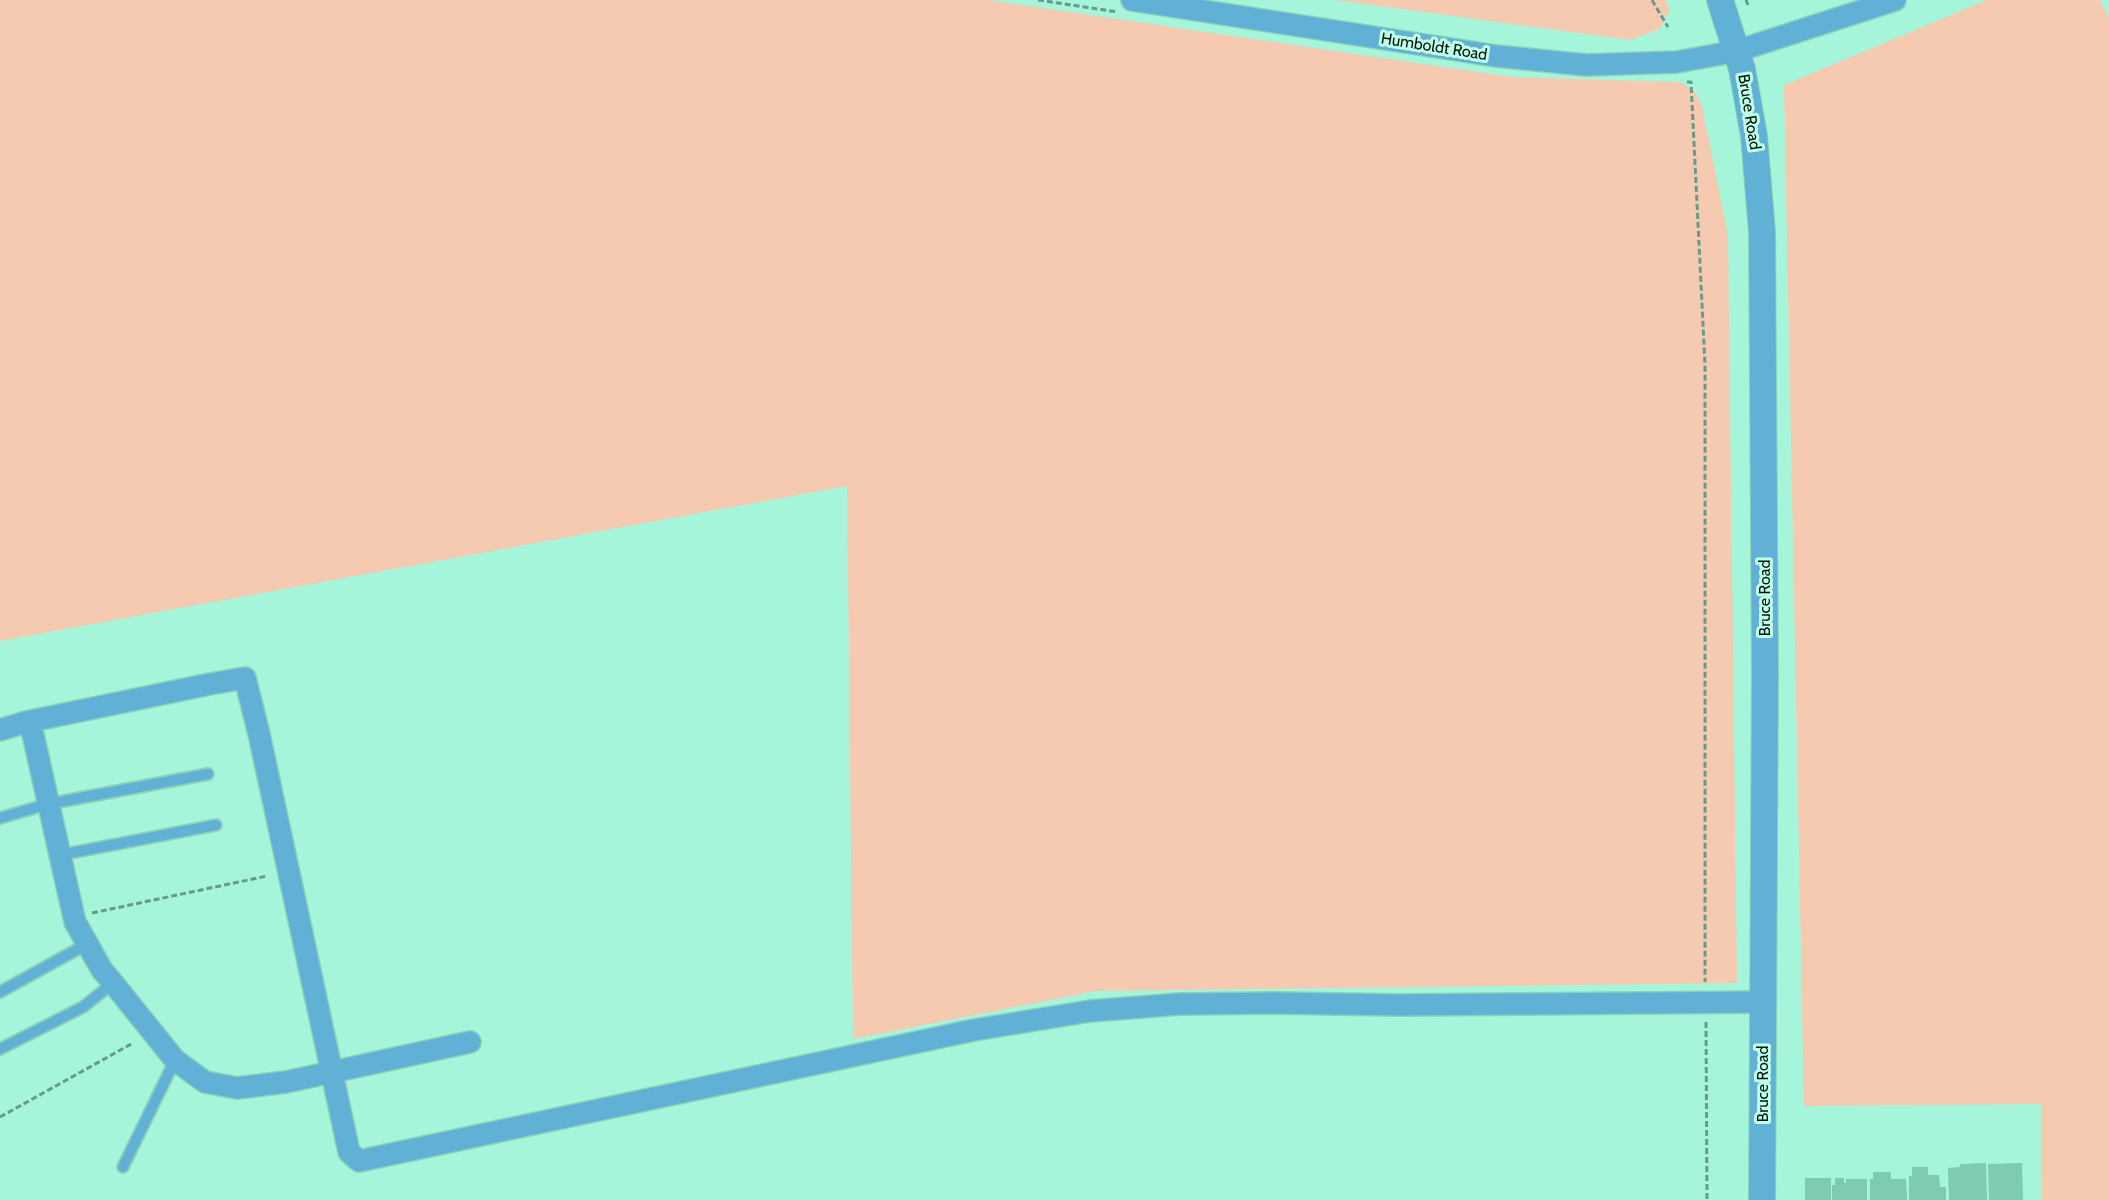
<!DOCTYPE html>
<style>
body{margin:0}
canvas{display:block;background:#a5f5da}
</style>
<canvas width="2109" height="1200"></canvas>
<script>
const c = document.querySelector('canvas').getContext('2d');
c.lineJoin = 'round';
function paint(path, color) { c.fillStyle = color; c.fill(path, 'evenodd'); }
const poly = rows => new Path2D(rows.map(r => 'M' + r).join(''));
function strokePath(path, color, width, dash) { c.strokeStyle = color; c.lineWidth = width; c.lineCap = dash ? 'butt' : 'round'; c.setLineDash(dash || []); c.stroke(path); }
function label(font, color, halo, rows, align = 'center') {
  c.font = font + ' Cabin,sans-serif'; c.lineWidth = 6; c.setLineDash([]); c.textBaseline = 'middle'; c.strokeStyle = halo; c.fillStyle = color; for (const [text, x, y, turn = 0] of rows) {
    c.save(); c.translate(x, y); c.rotate((+turn || 0) * Math.PI / 180); c.textAlign = isNaN(turn) ? turn : align; if (halo) c.strokeText(text, 0, 0); c.fillText(text, 0, 0); c.restore();
  }
}
paint(poly([
 [0,0,988,0,1512,77,1679,82,1693,89,1701,102,1728,235,1737,983,1096,991,853,1039,847,486,0,641],
 [1335,0,1665,0,1670,10,1660,29,1630,40],
 [1987,0,2100,0,2109,18,2109,1200,2042,1200,2041,1104,1804,1106,1784,85]
]), '#f6cab1');
paint(poly([
 [1986,1163,1987,1200,1949,1200,1948,1168,1960,1167,1960,1164],
 [2022,1163,2023,1200,1989,1200,1988,1164],
 [1912,1167,1928,1167,1928,1175,1939,1175,1940,1187,1946,1187,1946,1200,1909,1200,1909,1176,1912,1176],
 [1873,1172,1891,1172,1891,1179,1906,1179,1907,1200,1870,1200,1870,1179,1873,1179],
 [1805,1178,1831,1178,1831,1200,1805,1200],
 [1835,1178,1844,1178,1844,1183,1846,1183,1846,1179,1867,1179,1867,1200,1832,1200,1832,1185,1835,1185]
]), '#7dccb2');
const service = poly([
 [0,818,48,804,208,774],
 [60,855,216,825],
 [0,992,87,944],
 [0,1049,83,1007,113,983],
 [123,1167,175,1060]
]);
const minor = poly([
 [1132,0,1496,56,1586,65,1677,62,1737,51,1895,0],
 [30,721,75,922,102,970,113,983,175,1060,205,1082,237,1088,286,1082,470,1042],
 [0,730,26,722,210,684,245,678,259,734,346,1138,349,1152,359,1161,974,1030,1090,1011,1180,1004,1276,1003,1400,1005,1763,1002]
]);
const tertiary = poly([
 [1720,0,1742,69,1754,136,1762,232,1765,673,1762,1200]
]);
strokePath(service, '#8bd1b9', 14);
strokePath(minor, '#8bd1b9', 24);
strokePath(tertiary, '#8bd1b9', 28);
strokePath(poly([
 [1038,0,1118,12],
 [1652,0,1668,27],
 [1746,0,1748,5],
 [1687,82,1691,82,1705,365,1705,982],
 [92,913,267,876],
 [1706,1022,1707,1200],
 [0,1117,133,1043]
]), '#659c89', 3, [6, 3]);
strokePath(service, '#61b0d6', 10);
strokePath(minor, '#61b0d6', 21);
strokePath(tertiary, '#61b0d6', 26);
label('16px', '#00120b', '#c0ffe8', [
 ["Humboldt Road",1434,47,9],
 ["Bruce Road",1749,112,81],
 ["Bruce Road",1765,598,-90],
 ["Bruce Road",1763,1084,-90]
]);
</script>
